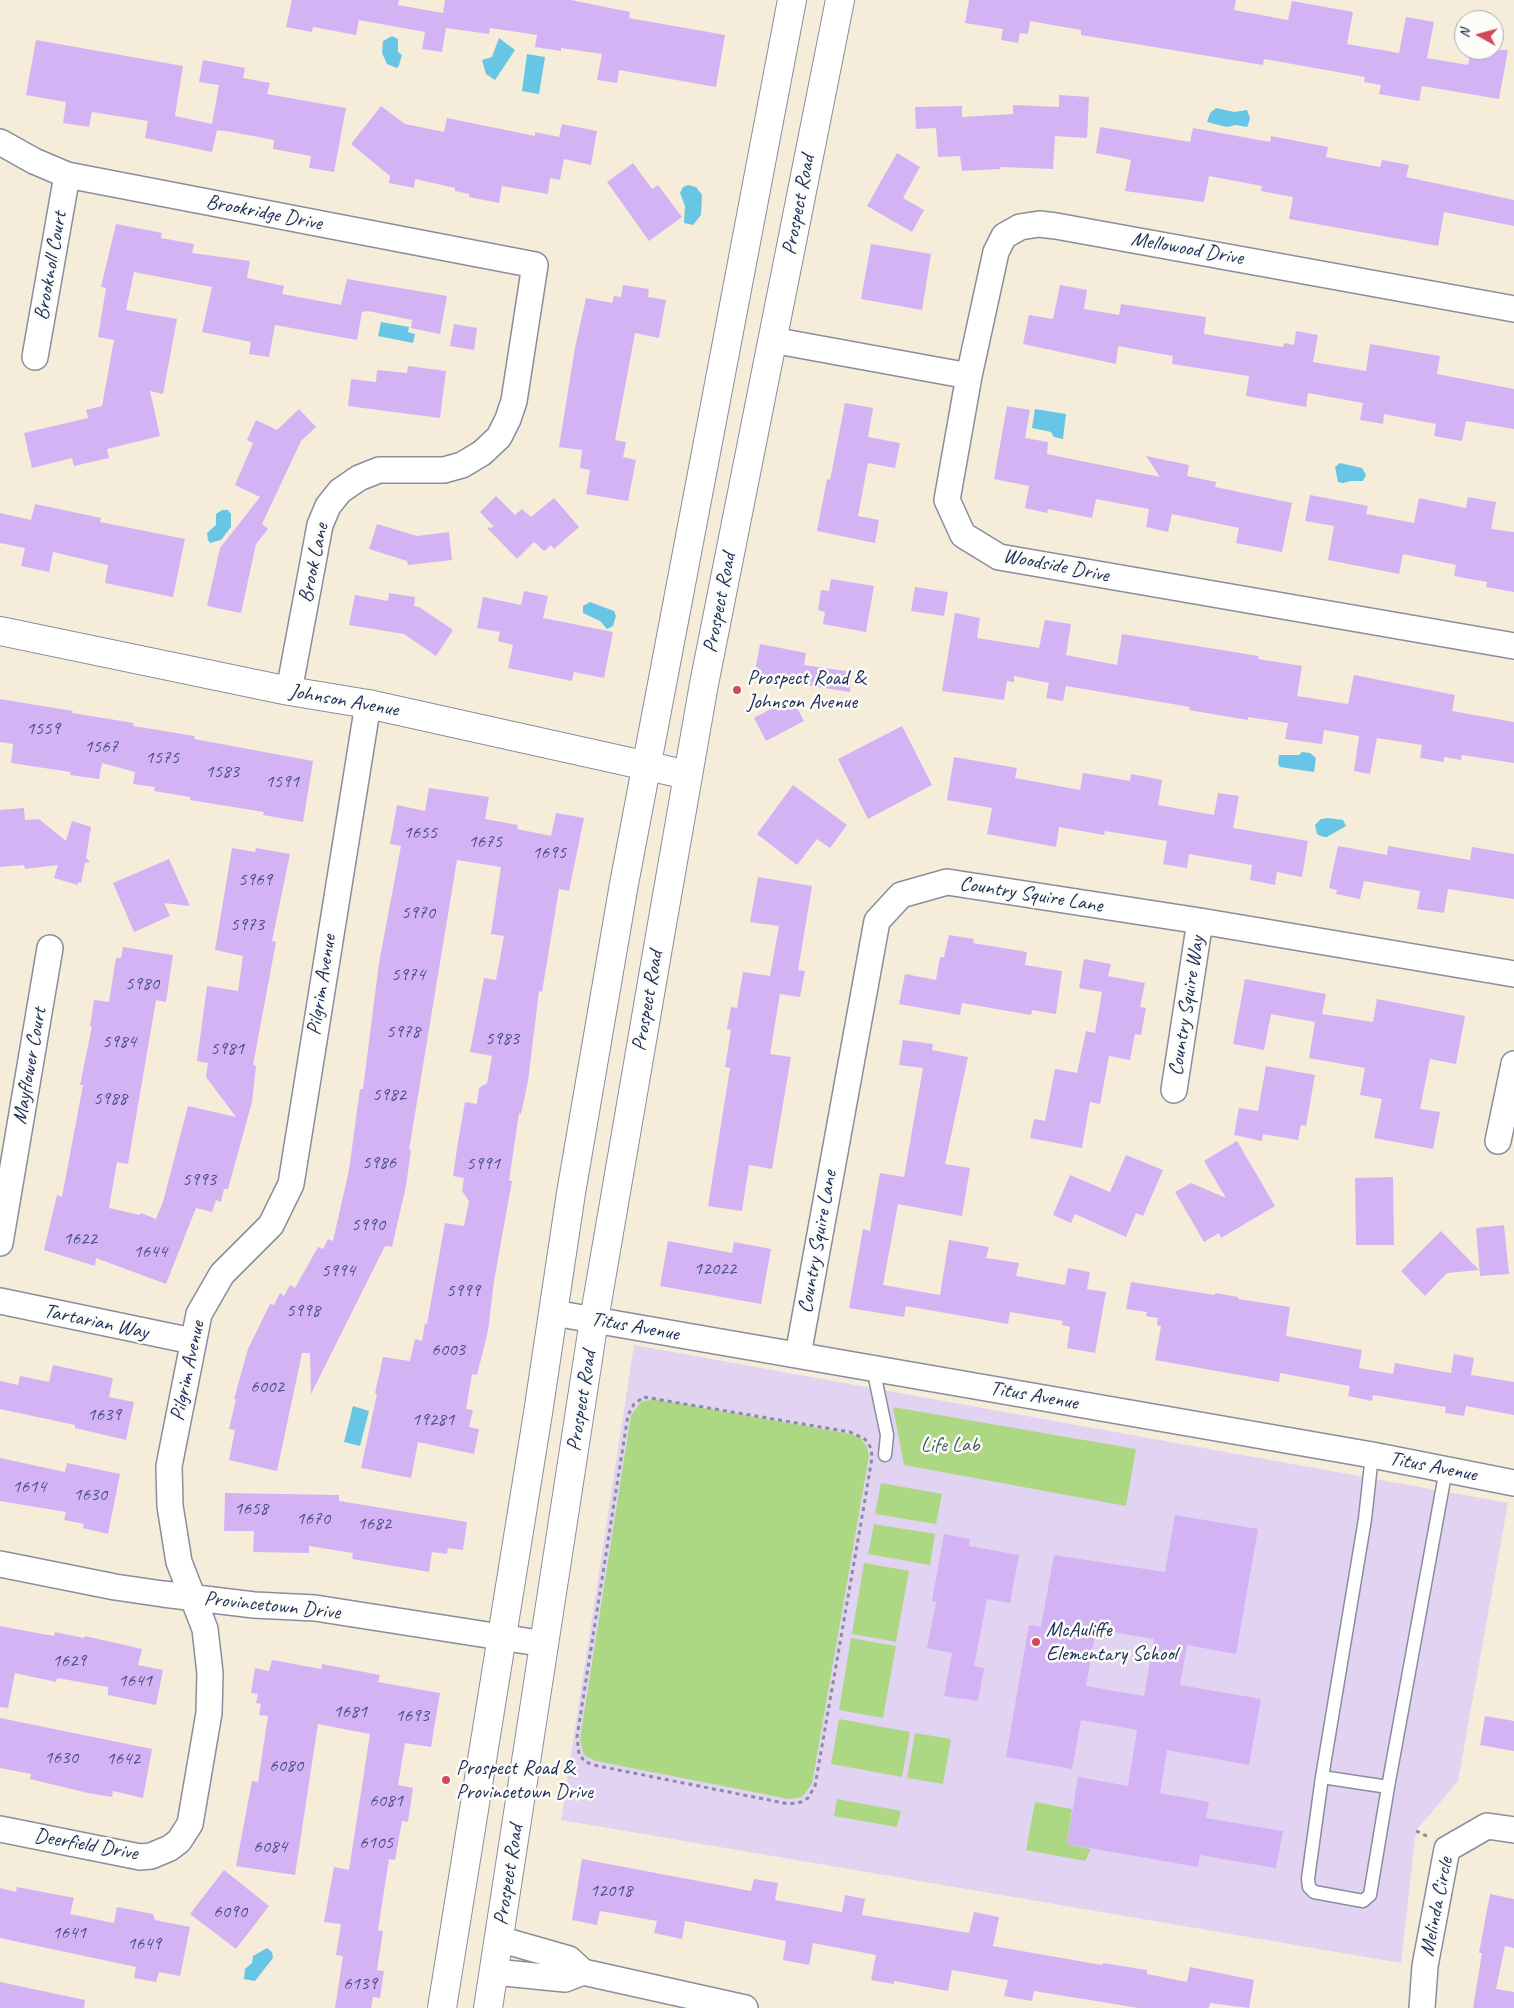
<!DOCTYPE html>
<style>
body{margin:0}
#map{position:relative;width:1514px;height:2008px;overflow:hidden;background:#f5edd9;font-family:Caveat,sans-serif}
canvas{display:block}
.north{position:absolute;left:1454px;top:10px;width:50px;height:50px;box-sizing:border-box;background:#fdfcf7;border:1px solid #a3aaba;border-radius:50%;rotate:277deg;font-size:14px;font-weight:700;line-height:20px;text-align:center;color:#1b2f5e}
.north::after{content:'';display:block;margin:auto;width:18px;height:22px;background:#d1495b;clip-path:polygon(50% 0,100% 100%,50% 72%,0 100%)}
</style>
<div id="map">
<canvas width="1514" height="2008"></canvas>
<div class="north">N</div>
</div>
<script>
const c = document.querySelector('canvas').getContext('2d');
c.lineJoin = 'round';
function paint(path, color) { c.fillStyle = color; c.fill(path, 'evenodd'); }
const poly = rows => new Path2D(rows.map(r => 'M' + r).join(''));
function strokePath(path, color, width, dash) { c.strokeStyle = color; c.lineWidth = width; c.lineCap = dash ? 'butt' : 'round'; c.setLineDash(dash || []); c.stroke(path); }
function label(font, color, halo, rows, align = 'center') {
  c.font = font + ' Caveat,sans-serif'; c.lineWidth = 5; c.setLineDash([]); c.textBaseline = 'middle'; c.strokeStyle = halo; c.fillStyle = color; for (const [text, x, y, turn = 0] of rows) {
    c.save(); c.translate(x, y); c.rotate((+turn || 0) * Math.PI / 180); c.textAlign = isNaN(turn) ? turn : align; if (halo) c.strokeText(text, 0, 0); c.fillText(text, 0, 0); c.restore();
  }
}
paint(poly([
 [634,1345,1508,1503,1458,1781,1416,1831,1401,1963,561,1820]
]), '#e3d3f2');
paint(poly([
 [653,1399,851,1434,861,1438,867,1447,869,1456,812,1784,802,1797,789,1799,596,1761,585,1756,583,1752,580,1739,631,1415,641,1402],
 [893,1407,1136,1449,1126,1506,904,1465],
 [881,1483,942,1494,936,1524,875,1514],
 [874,1524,935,1534,930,1565,868,1554],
 [864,1563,909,1571,896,1642,852,1634],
 [851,1638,896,1646,883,1718,839,1710],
 [839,1719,910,1732,902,1777,831,1764],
 [915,1733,951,1739,943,1784,907,1778],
 [837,1799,901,1811,897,1827,834,1816],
 [1035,1802,1072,1809,1067,1844,1091,1849,1085,1861,1026,1850]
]), '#acd783');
paint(poly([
 [392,36,398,39,398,52,402,55,399,65,397,68,387,64,382,53,383,41],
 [499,38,515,50,495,80,486,74,482,60,492,57],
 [527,54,545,57,539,94,522,91],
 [1216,108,1234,112,1247,110,1250,118,1248,125,1247,127,1236,125,1227,127,1207,122,1210,113],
 [688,185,696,187,702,195,701,215,693,225,684,223,685,206,680,193,683,187],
 [381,322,409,327,408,332,415,334,413,343,378,336],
 [1035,409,1066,414,1063,439,1054,437,1051,432,1032,428],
 [1340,463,1362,468,1366,475,1363,481,1351,481,1343,483,1338,482,1335,467],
 [222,510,228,510,231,514,231,527,221,540,210,543,208,540,207,533,216,525,216,514],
 [590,602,614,611,616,616,613,626,607,629,600,621,583,613,583,606],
 [1302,752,1310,753,1316,758,1314,772,1280,767,1278,764,1279,755,1299,755],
 [1328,818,1343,820,1346,826,1327,837,1323,837,1317,834,1315,825,1321,819],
 [353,1406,369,1411,360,1446,344,1442],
 [267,1948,272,1952,273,1958,255,1981,244,1979,245,1969,252,1963,253,1956]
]), '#67c5e5');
paint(poly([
 [292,0,399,0,398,5,443,13,445,0,571,0,630,12,629,18,725,35,716,87,619,70,617,83,597,80,602,54,561,48,561,51,535,47,537,35,490,28,489,34,446,28,442,52,422,49,425,32,359,20,356,35,313,27,312,32,286,27],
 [969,0,1236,0,1234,10,1288,20,1292,1,1353,12,1347,44,1399,53,1406,17,1434,22,1427,58,1468,65,1471,50,1508,50,1499,99,1422,86,1419,101,1379,94,1381,85,1364,82,1365,77,1264,59,1263,65,1081,35,1081,30,1030,21,1028,34,1020,33,1018,43,1001,40,1003,29,965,23],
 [36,40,183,66,175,116,212,124,219,85,199,82,203,60,245,68,243,78,270,83,267,94,346,108,334,172,309,168,311,156,273,149,274,140,232,132,217,130,212,152,145,138,148,121,92,112,89,127,63,123,66,102,26,95],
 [1059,95,1089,97,1087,138,1055,136,1053,169,1000,167,1000,169,962,171,960,156,938,157,936,128,916,129,915,107,962,106,962,117,1013,114,1013,105,1059,107],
 [381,106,405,124,444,132,447,118,535,136,535,132,559,137,562,124,597,131,591,165,564,159,560,180,550,178,548,194,502,186,499,203,469,197,469,194,455,191,455,188,415,179,414,188,389,183,390,176,351,144],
 [1100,127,1190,142,1193,128,1270,142,1271,136,1328,147,1326,157,1380,167,1382,160,1409,165,1406,177,1514,200,1514,226,1444,212,1438,246,1289,219,1293,197,1261,191,1262,186,1209,176,1204,202,1125,191,1131,160,1096,153],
 [897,153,920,167,903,198,924,210,912,232,867,206],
 [633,163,652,189,658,185,682,217,649,241,607,182],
 [116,224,162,233,161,238,194,244,192,253,250,261,247,278,284,286,282,294,341,305,347,279,447,296,440,334,411,328,412,320,368,311,362,312,357,340,275,325,269,357,249,354,251,342,202,332,212,287,134,272,126,310,177,319,163,394,150,391,160,436,107,449,109,458,74,466,72,458,32,468,24,433,88,418,86,410,102,406,114,340,98,337,106,288,101,287],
 [871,244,931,254,922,310,861,299],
 [623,285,649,289,648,297,666,300,659,338,635,333,615,440,626,442,623,457,636,460,628,501,586,494,590,470,580,468,582,450,559,447,575,348,586,298,612,303,614,296,621,297],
 [1060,285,1087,290,1084,309,1119,315,1121,304,1206,317,1204,334,1283,347,1284,343,1294,345,1296,331,1318,335,1313,362,1366,371,1370,344,1440,356,1437,374,1514,389,1514,429,1466,421,1462,441,1434,436,1436,424,1384,414,1383,424,1360,420,1363,403,1308,393,1306,407,1246,396,1249,376,1172,364,1173,356,1118,346,1116,364,1023,344,1029,315,1053,319],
 [454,324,477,328,474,350,450,346],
 [408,366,446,371,440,418,348,406,351,379,376,382,377,370,407,373],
 [845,403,873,408,868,437,900,443,895,468,868,463,858,516,879,520,875,543,817,531,827,479,830,480],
 [1007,406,1030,410,1025,438,1048,442,1047,454,1160,477,1146,456,1189,465,1187,476,1216,482,1215,487,1292,503,1282,552,1236,543,1239,528,1172,514,1168,532,1146,527,1149,509,1096,499,1092,518,1048,509,1047,513,1025,508,1029,486,994,479],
 [299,409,316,427,301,441,262,524,268,529,256,544,241,613,207,606,220,548,260,497,235,485,253,443,247,440,256,420,277,430],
 [1310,495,1368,506,1366,514,1414,523,1419,498,1466,508,1468,497,1496,502,1491,529,1514,532,1514,592,1486,587,1487,582,1454,576,1456,565,1403,554,1399,574,1328,560,1334,526,1305,521],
 [496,496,515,515,522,509,531,517,554,498,579,527,554,549,551,545,544,551,534,542,517,559,487,528,494,527,480,512],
 [35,504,101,518,100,522,185,539,173,597,105,583,108,565,53,552,49,572,21,566,25,548,0,543,0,513,31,520],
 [377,524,417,536,449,532,452,560,408,565,407,561,369,549],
 [831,579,874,586,866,632,823,624,825,612,818,610,821,590,829,591],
 [915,587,948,592,944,616,911,611],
 [524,591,548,596,543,618,613,632,604,678,574,672,572,681,508,668,513,645,498,641,500,632,477,628,483,597,521,605],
 [389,593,415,597,414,606,419,607,453,630,436,656,404,634,349,625,355,595,388,601],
 [955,613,980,618,977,638,1039,648,1045,620,1071,624,1066,655,1117,665,1122,634,1259,656,1258,659,1302,666,1297,696,1348,704,1354,675,1455,695,1452,711,1514,722,1514,763,1462,755,1461,760,1444,757,1444,762,1420,758,1422,745,1377,738,1370,774,1354,771,1359,736,1324,730,1322,744,1285,739,1288,723,1248,717,1248,720,1189,710,1190,707,1066,686,1063,701,1046,698,1049,683,1014,676,1014,682,1007,681,1004,700,942,691],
 [760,644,806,653,804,665,852,672,850,692,754,677],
 [792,698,804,721,766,741,754,718],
 [0,699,73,711,72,713,134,723,133,726,195,736,194,739,313,761,303,822,263,815,264,812,190,800,190,797,154,791,155,787,133,784,135,772,102,763,99,779,70,775,71,772,11,763,13,744,0,742],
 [902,726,932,785,868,819,838,759],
 [954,757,1017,768,1015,778,1080,790,1083,773,1130,781,1131,774,1162,780,1158,805,1214,815,1218,793,1239,796,1233,828,1308,841,1302,877,1277,872,1275,885,1250,880,1252,865,1189,854,1187,868,1163,864,1167,841,1105,831,1104,835,1059,827,1056,847,987,834,992,808,947,800],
 [793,785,847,825,830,848,817,839,797,865,757,834],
 [429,788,489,797,485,819,518,825,517,829,551,836,556,813,584,818,569,891,559,889,542,992,539,991,528,1081,521,1114,519,1113,509,1181,512,1181,494,1281,488,1331,477,1375,472,1374,466,1409,473,1410,469,1427,479,1429,474,1454,418,1442,411,1478,361,1468,377,1394,375,1393,383,1357,410,1361,415,1339,422,1341,425,1323,427,1324,445,1223,464,1226,469,1201,462,1191,464,1178,453,1176,458,1142,465,1102,477,1104,479,1088,487,1083,492,1056,470,1052,484,978,496,980,504,936,491,934,501,867,457,860,409,1150,411,1150,406,1186,392,1247,385,1246,311,1394,310,1353,302,1353,277,1471,229,1460,235,1430,229,1429,236,1399,234,1399,248,1349,270,1304,274,1305,280,1293,284,1296,290,1285,295,1288,318,1247,323,1249,328,1239,333,1241,349,1170,360,1089,363,1089,379,963,401,846,390,844,397,805,425,811],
 [24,808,25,820,39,819,66,841,72,821,91,827,86,858,90,862,85,863,81,883,78,882,78,885,54,878,58,865,25,869,24,865,0,867,0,810],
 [1338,846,1387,855,1388,846,1470,860,1472,847,1514,854,1514,899,1448,889,1444,913,1417,909,1420,891,1364,881,1360,899,1336,894,1337,890,1329,888],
 [232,848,255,852,256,848,290,854,272,941,276,942,253,1065,256,1066,252,1102,228,1189,224,1189,221,1202,216,1200,212,1212,196,1208,166,1284,96,1258,95,1266,44,1250,57,1195,62,1197,83,1085,80,1085,92,1026,90,1026,94,1000,109,1002,116,958,121,958,123,947,173,955,166,1002,156,1000,128,1164,117,1162,109,1208,140,1215,141,1213,156,1219,163,1202,188,1106,236,1117,206,1077,208,1063,197,1061,207,986,238,991,243,956,215,950],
 [169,859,190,906,164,903,170,916,134,932,113,883],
 [758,877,812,886,798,970,805,971,800,997,780,994,770,1054,791,1057,772,1169,749,1165,742,1211,708,1206,730,1068,725,1067,731,1030,727,1029,731,1007,737,1008,743,972,770,976,779,926,750,922],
 [949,935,974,939,973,943,1027,952,1025,965,1062,971,1056,1014,1032,1010,1031,1015,962,1003,960,1015,899,1004,905,974,936,980,940,957,944,957],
 [1084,959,1111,964,1108,976,1145,983,1140,1007,1146,1008,1141,1035,1135,1034,1130,1060,1109,1056,1100,1104,1090,1102,1082,1148,1030,1138,1034,1119,1045,1121,1055,1069,1077,1073,1086,1031,1095,1033,1102,992,1079,988],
 [1245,979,1326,994,1322,1014,1373,1022,1377,999,1465,1016,1456,1064,1430,1059,1420,1109,1440,1112,1433,1149,1374,1138,1382,1099,1360,1095,1365,1068,1309,1058,1315,1022,1271,1014,1264,1050,1233,1044],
 [903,1040,933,1044,932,1050,968,1057,945,1164,970,1168,962,1216,898,1204,883,1285,940,1295,949,1240,989,1247,986,1258,1019,1263,1016,1276,1065,1285,1068,1268,1090,1272,1087,1289,1106,1292,1095,1353,1067,1348,1070,1327,1062,1325,1063,1321,1010,1312,1008,1324,906,1306,904,1317,849,1308,863,1229,870,1231,880,1173,904,1177,923,1068,899,1065],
 [1266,1066,1315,1075,1306,1126,1301,1125,1298,1140,1263,1134,1262,1141,1234,1135,1239,1108,1258,1111],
 [1237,1141,1275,1206,1221,1238,1219,1233,1204,1242,1175,1192,1191,1183,1226,1198,1204,1161],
 [1126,1155,1163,1170,1143,1216,1136,1213,1126,1237,1075,1214,1071,1223,1053,1215,1070,1175,1110,1192],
 [1393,1177,1394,1245,1356,1245,1355,1178],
 [1504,1225,1509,1274,1480,1276,1476,1228],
 [1441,1231,1479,1270,1447,1273,1425,1296,1401,1271],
 [668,1241,732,1253,734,1242,771,1249,761,1304,660,1286],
 [1131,1282,1215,1295,1215,1293,1238,1297,1238,1299,1290,1307,1286,1336,1362,1350,1359,1368,1393,1374,1395,1363,1451,1373,1454,1354,1474,1358,1471,1375,1514,1382,1514,1415,1466,1406,1464,1416,1445,1413,1446,1407,1373,1395,1372,1401,1348,1396,1350,1386,1280,1373,1279,1382,1155,1360,1161,1326,1157,1325,1158,1318,1146,1316,1147,1312,1126,1309],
 [53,1365,113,1378,109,1397,134,1402,126,1440,75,1428,75,1425,0,1409,0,1381,18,1385,20,1376,49,1382],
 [0,1458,65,1472,67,1463,120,1474,108,1534,83,1528,84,1524,64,1520,66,1512,0,1501],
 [225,1493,339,1495,339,1501,467,1522,463,1550,448,1548,447,1554,432,1552,429,1572,352,1559,353,1553,309,1546,309,1553,253,1552,254,1531,224,1531],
 [1175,1515,1258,1529,1236,1654,1187,1645,1180,1685,1261,1699,1249,1765,1167,1750,1160,1793,1209,1802,1206,1818,1283,1831,1276,1868,1200,1855,1198,1867,1067,1844,1078,1777,1128,1786,1137,1730,1081,1720,1072,1769,1006,1757,1029,1625,1041,1627,1054,1555,1165,1572],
 [1096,1629,1154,1639,1144,1696,1086,1686],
 [944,1534,970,1539,969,1546,1019,1555,1010,1603,987,1599,974,1666,984,1668,978,1701,944,1696,952,1653,927,1648,936,1602,932,1601],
 [0,1626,42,1634,54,1636,55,1632,84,1638,85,1636,142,1649,138,1665,163,1670,156,1705,108,1695,108,1687,57,1678,56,1682,15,1673,8,1708,0,1707],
 [272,1660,321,1669,322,1664,380,1675,378,1682,440,1693,431,1747,405,1743,398,1785,413,1788,408,1822,402,1821,395,1860,389,1859,378,1930,383,1931,377,1970,384,1971,380,1998,373,1997,371,2008,335,2008,343,1956,336,1955,341,1924,324,1922,334,1867,349,1870,370,1734,318,1724,295,1875,236,1866,252,1781,258,1782,268,1716,259,1715,261,1704,256,1703,258,1694,251,1693,255,1668,269,1671],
 [1485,1716,1514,1721,1514,1751,1480,1745],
 [0,1718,152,1749,143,1798,113,1791,112,1797,88,1793,30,1779,31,1774,0,1768],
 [582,1859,751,1891,754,1879,778,1883,775,1900,842,1912,845,1895,865,1899,862,1915,969,1933,974,1912,999,1917,993,1946,1102,1965,1103,1963,1147,1970,1147,1974,1187,1982,1190,1967,1254,1980,1249,2008,1210,2003,1209,2008,1139,2008,1034,1991,1032,2001,1004,1996,1008,1980,952,1970,948,1991,894,1981,894,1984,871,1980,876,1955,813,1943,809,1965,783,1960,786,1941,685,1921,682,1939,654,1933,657,1921,600,1911,597,1925,572,1920],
 [224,1870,269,1906,236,1949,190,1914],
 [17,1887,74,1898,70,1914,114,1923,117,1907,153,1914,155,1920,190,1927,180,1976,159,1972,156,1982,134,1978,136,1967,0,1938,0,1888,16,1892],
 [1490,1894,1514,1899,1514,1948,1505,1946,1496,1989,1514,1992,1514,2008,1473,2008,1482,1953,1479,1953],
 [0,1982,85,2000,84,2008,0,2008]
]), '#d3b3f4');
const lane = poly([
 [873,1368,887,1435,885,1455],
 [1372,1455,1365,1519,1322,1777,1388,1787,1446,1469],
 [1322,1777,1308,1879,1309,1887,1314,1892,1363,1901,1370,1895,1388,1787]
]);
const street = poly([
 [0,142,34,161,67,175,535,265,514,401,508,419,499,437,482,453,462,465,444,470,379,470,359,478,340,491,328,506,320,525,289,691],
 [1514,309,1056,226,1039,224,1020,227,1004,236,996,252,969,376,947,500,963,535,999,557,1514,646],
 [772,340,969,376],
 [35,357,67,175],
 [1174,1090,1200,921],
 [1498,1141,1514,1064],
 [0,1243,50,948],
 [0,1301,192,1341],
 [554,1313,1372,1455,1514,1483],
 [798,1355,877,921,901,895,947,882,1200,921,1514,974],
 [0,1564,115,1587,163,1594,254,1605,315,1608,545,1644],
 [0,1829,140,1857,151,1856,170,1848,179,1841,190,1824,209,1713,210,1673,205,1629,179,1562,170,1506,169,1466,199,1314,222,1274,271,1225,291,1184,368,704],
 [499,1939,569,1959,583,1972,745,2008],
 [494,1972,565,1979,583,1972],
 [1422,2008,1425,1966,1447,1849,1487,1826,1514,1830]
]);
const secondary = poly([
 [0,631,289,691,368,704,688,775]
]);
const primary = poly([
 [442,2008,538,1413,571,1193,624,884,792,0],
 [488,2008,594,1320,661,930,704,684,840,0]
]);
strokePath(lane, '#888e9c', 15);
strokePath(street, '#888e9c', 28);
strokePath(secondary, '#888e9c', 30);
strokePath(primary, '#888e9c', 30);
strokePath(poly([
 [644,1397,850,1432,865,1439,871,1448,872,1457,866,1494,815,1786,808,1798,801,1802,789,1804,598,1766,585,1762,579,1754,577,1737,628,1415,634,1404,644,1397],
 [1416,1831,1429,1837]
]), '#888e9c', 3, [4, 4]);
strokePath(lane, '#fff', 12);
strokePath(street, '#fff', 25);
strokePath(secondary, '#fff', 28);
strokePath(primary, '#fff', 28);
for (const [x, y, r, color] of [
 [737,690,5,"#d1495b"],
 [1036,1642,5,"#d1495b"],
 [446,1780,5,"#d1495b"]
]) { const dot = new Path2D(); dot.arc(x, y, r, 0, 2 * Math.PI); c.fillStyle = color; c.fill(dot); strokePath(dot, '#fdfcf7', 2); }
label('19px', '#495084', null, [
 ["1559",43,729],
 ["1567",101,747],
 ["1575",162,758],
 ["1583",222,772],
 ["1591",282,782],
 ["1655",420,833],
 ["1675",485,842],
 ["1695",549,853],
 ["5969",255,880],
 ["5970",418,913],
 ["5973",247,925],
 ["5974",408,975],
 ["5980",142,984],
 ["5978",403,1032],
 ["5983",502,1039],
 ["5984",119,1042],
 ["5981",227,1049],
 ["5982",389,1095],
 ["5988",110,1099],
 ["5986",379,1163],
 ["5991",483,1164],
 ["5993",199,1180],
 ["5990",368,1225],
 ["1622",80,1239],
 ["1644",150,1252],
 ["12022",715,1269],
 ["5994",338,1271],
 ["5999",463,1291],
 ["5998",303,1311],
 ["6003",448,1350],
 ["6002",267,1387],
 ["1639",104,1415],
 ["19281",433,1420],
 ["1614",29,1487],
 ["1630",90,1495],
 ["1658",251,1509],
 ["1670",313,1519],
 ["1682",374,1524],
 ["1629",69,1661],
 ["1641",135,1681],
 ["1681",350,1712],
 ["1693",412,1716],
 ["1630",61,1758],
 ["1642",123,1759],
 ["6080",286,1766],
 ["6081",386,1801],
 ["6105",376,1843],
 ["6084",270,1847],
 ["12018",611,1891],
 ["6090",230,1912],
 ["1641",69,1933],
 ["1649",144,1944],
 ["6139",360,1984]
]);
label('21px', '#1b2f5e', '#fdfcf7', [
 ["Prospect Road",799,205,-79],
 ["Brookridge Drive",264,213,11],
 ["Mellowood Drive",1187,249,10],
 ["Brooknoll Court",51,266,-80],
 ["Brook Lane",314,563,-78],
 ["Woodside Drive",1056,566,11],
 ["Prospect Road",720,603,-79],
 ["Johnson Avenue",344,701,10],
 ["Country Squire Lane",1031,895,9],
 ["Pilgrim Avenue",322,985,-81],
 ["Prospect Road",648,1001,-80],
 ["Country Squire Way",1187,1006,-81],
 ["Mayflower Court",30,1066,-80],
 ["Country Squire Lane",818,1242,-80],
 ["Tartarian Way",96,1322,12],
 ["Titus Avenue",635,1327,10],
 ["Pilgrim Avenue",188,1371,-78],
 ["Titus Avenue",1034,1396,10],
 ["Prospect Road",582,1401,-81],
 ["Titus Avenue",1433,1467,11],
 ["Provincetown Drive",272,1606,6],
 ["Deerfield Drive",86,1845,10],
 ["Prospect Road",509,1875,-81],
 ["Melinda Circle",1437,1907,-79]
]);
label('21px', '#1b2f5e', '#fdfcf7', [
 ["Prospect Road &",747,678],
 ["Johnson Avenue",747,702],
 ["McAuliffe",1046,1630],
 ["Elementary School",1046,1654],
 ["Prospect Road &",456,1768],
 ["Provincetown Drive",456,1792]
], 'left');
label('21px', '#3f5967', '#fdfcf7', [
 ["Life Lab",950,1445]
]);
</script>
